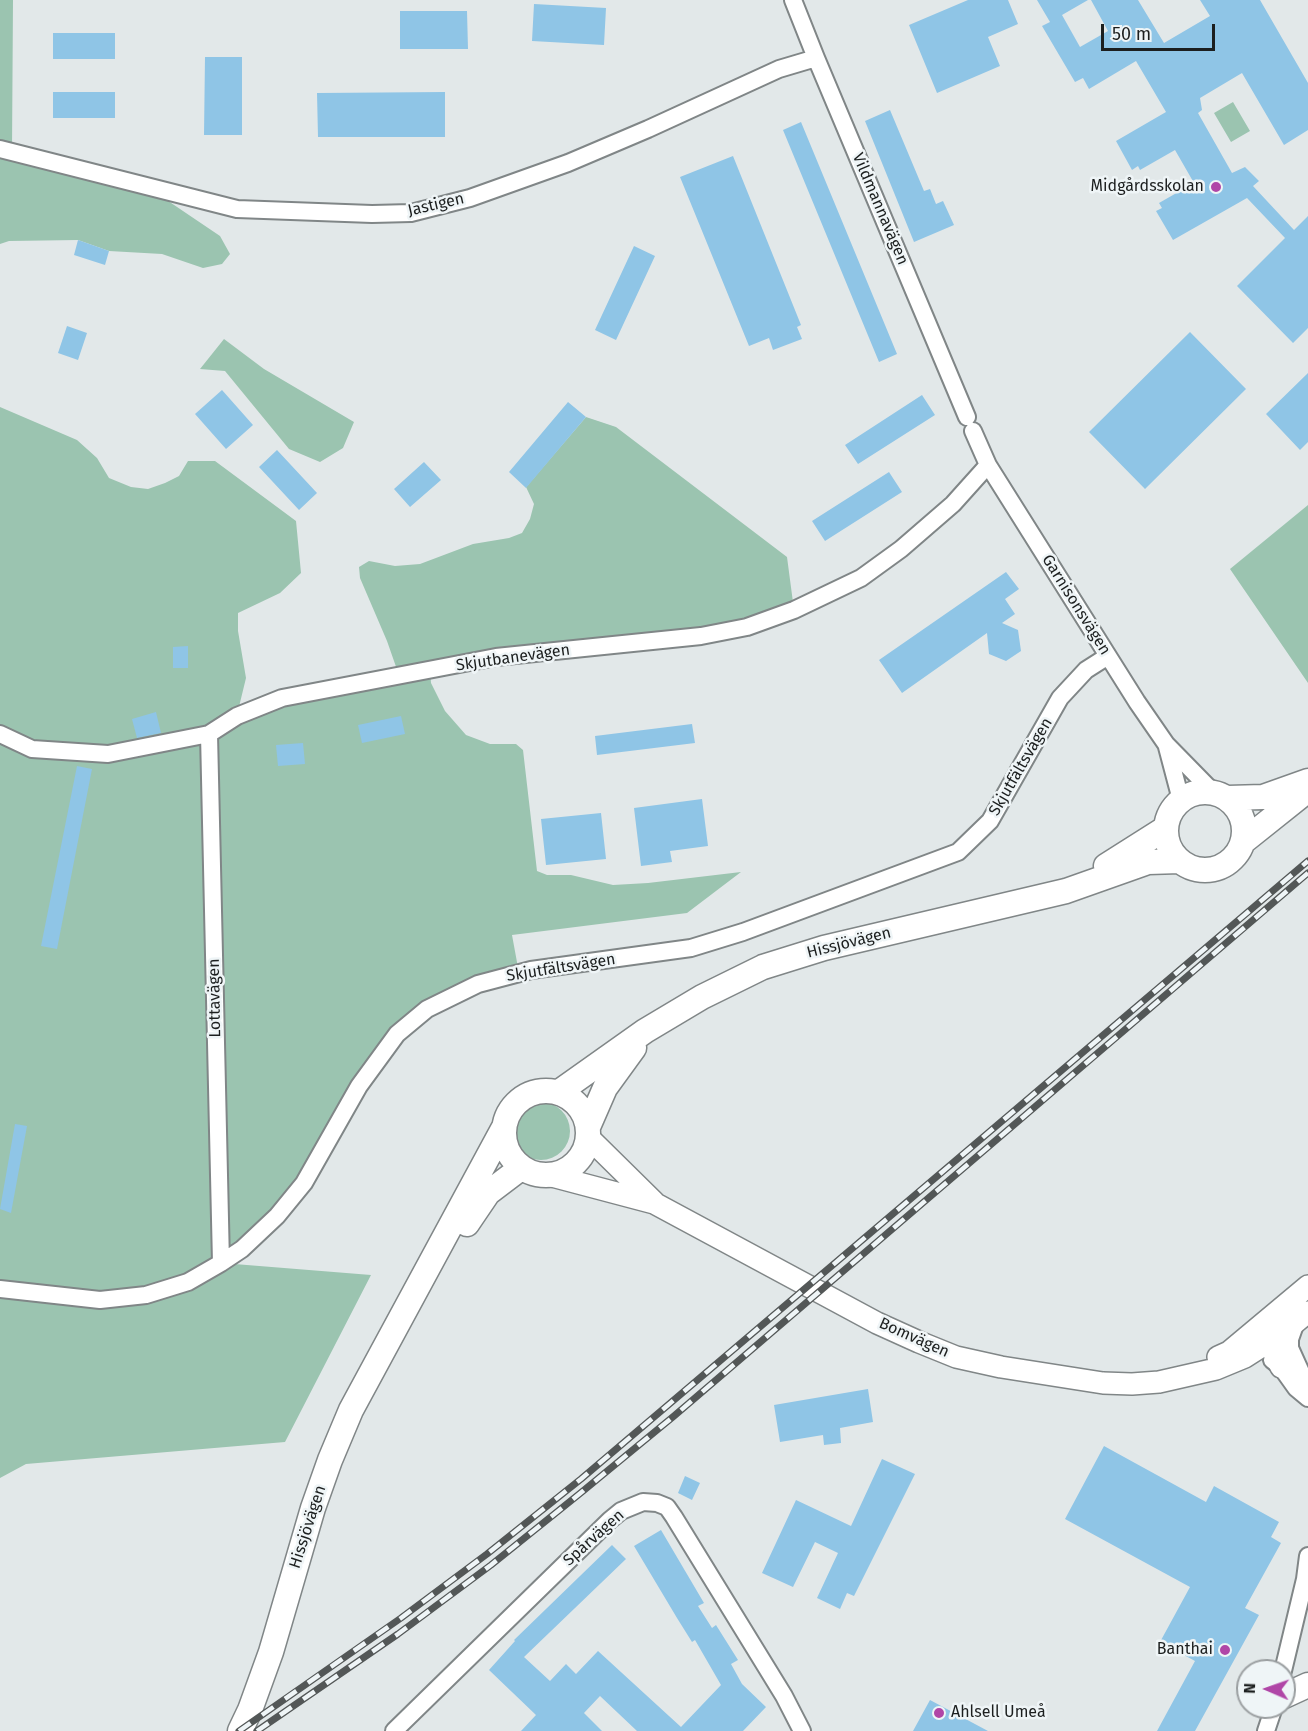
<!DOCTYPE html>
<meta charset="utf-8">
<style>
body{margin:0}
#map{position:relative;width:1308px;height:1731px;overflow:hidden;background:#e2e8e9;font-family:"Fira Sans",sans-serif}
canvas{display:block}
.north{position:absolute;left:1236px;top:1659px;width:60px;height:60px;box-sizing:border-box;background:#eff5f7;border:2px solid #9b9fa1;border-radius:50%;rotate:272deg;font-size:16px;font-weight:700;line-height:24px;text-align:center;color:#1c1f1f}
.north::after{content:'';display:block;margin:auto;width:21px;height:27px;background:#b046a7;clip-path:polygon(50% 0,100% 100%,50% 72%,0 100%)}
.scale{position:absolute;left:1101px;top:24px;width:114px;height:27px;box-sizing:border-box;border:3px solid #1c1f1f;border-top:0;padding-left:8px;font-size:18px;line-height:21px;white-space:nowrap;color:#1c1f1f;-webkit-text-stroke:4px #eff5f7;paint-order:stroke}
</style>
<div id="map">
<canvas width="1308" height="1731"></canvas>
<div class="north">N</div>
<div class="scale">50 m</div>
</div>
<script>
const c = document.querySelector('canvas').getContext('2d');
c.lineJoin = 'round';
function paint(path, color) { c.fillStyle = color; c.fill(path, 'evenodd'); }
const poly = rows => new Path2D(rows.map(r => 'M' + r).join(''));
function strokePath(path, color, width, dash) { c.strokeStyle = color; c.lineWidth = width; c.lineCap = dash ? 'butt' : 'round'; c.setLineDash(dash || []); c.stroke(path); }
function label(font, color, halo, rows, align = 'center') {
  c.font = font + ' "Fira Sans",sans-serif'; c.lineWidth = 5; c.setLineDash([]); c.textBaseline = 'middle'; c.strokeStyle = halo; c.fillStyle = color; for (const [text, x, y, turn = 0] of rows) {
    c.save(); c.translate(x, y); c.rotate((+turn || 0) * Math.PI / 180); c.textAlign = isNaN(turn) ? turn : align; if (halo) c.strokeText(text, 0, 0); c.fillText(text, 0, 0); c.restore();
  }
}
paint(poly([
 [0,0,13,0,12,149,143,184,220,236,230,254,222,264,203,268,162,254,109,251,78,240,9,241,0,244],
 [1233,102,1250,131,1231,142,1214,113],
 [224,339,264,369,354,422,343,448,320,462,289,449,225,371,200,369],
 [0,407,77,440,97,458,109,478,131,487,148,489,165,483,179,476,188,461,215,461,296,521,301,573,280,593,238,613,238,631,246,678,237,715,282,698,401,681,387,641,360,578,359,567,369,561,395,566,420,564,473,544,509,538,522,533,530,519,534,504,526,487,586,417,616,427,787,557,794,610,747,627,430,670,431,683,445,711,466,735,490,744,516,744,523,750,537,871,547,875,571,875,613,885,648,883,741,872,687,913,512,935,519,973,478,984,397,1034,304,1183,222,1263,371,1275,285,1442,26,1464,0,1478],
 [1308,505,1308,683,1230,569],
 '512 1131a29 29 0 1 1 58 0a29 29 0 1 1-58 0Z'
]), '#9bc4b0');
paint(poly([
 [968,0,1008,0,1018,24,988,37,1000,66,937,93,909,25],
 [1037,0,1088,0,1062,15,1080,47,1108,31,1091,0,1138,0,1164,43,1210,16,1200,0,1260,0,1308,83,1308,130,1284,145,1242,73,1200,98,1202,110,1198,113,1232,173,1245,167,1259,181,1253,186,1294,230,1308,216,1308,328,1293,343,1237,286,1285,238,1247,198,1173,240,1156,211,1162,208,1159,203,1194,183,1175,150,1140,170,1138,166,1132,170,1116,141,1166,112,1136,61,1089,89,1083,78,1075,82,1042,26,1050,22],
 [534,4,606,8,604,45,532,41],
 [400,11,467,11,468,49,400,49],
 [53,33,115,33,115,59,53,59],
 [205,57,242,57,242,135,204,135],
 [53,92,115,92,115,118,53,118],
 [445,92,445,137,318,137,317,93],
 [890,110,924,191,930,189,936,204,943,201,954,225,914,242,865,121],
 [801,122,897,354,879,362,783,130],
 [733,156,801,325,797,327,802,339,773,350,769,338,749,346,680,177],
 [78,240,109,251,105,265,74,255],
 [634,246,655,256,616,340,595,330],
 [67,326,87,333,78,360,58,353],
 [1190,332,1246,389,1145,489,1089,432],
 [1308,373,1308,442,1300,450,1266,414],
 [222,390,253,425,226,449,195,414],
 [922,395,935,415,858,464,845,445],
 [568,402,586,417,526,488,509,472],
 [277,450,317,493,299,510,259,467],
 [424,462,441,480,410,507,394,489],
 [889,472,902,492,825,541,812,521],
 [1006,572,1019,589,1005,599,1015,614,1002,623,1018,630,1021,651,1006,661,989,654,987,633,902,693,879,660],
 [188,646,188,668,173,668,173,647],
 [156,712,161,733,137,738,132,719],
 [401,716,405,734,362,743,358,725],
 [692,724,695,743,597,755,595,736],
 [303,743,305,764,278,766,276,745],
 [77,766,92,769,57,949,41,946],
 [702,799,708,846,670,851,672,862,641,866,634,808],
 [601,813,606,859,546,865,541,819],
 [15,1124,27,1126,11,1213,0,1209],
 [868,1389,873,1422,840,1428,841,1443,824,1445,823,1435,780,1442,774,1405],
 [1104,1446,1206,1502,1214,1486,1279,1522,1271,1537,1281,1543,1245,1608,1259,1615,1195,1731,1157,1731,1195,1661,1160,1642,1190,1587,1065,1519],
 [882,1459,915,1474,854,1596,847,1593,840,1609,817,1598,838,1553,815,1542,793,1587,762,1573,796,1500,851,1526],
 [685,1476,700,1483,692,1500,678,1493],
 [661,1530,704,1603,698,1606,712,1628,716,1625,738,1660,731,1664,742,1684,766,1707,743,1731,637,1731,600,1696,584,1713,602,1731,521,1731,536,1715,489,1670,515,1641,514,1640,612,1545,626,1559,524,1657,550,1681,566,1664,576,1674,598,1651,681,1727,721,1685,695,1640,692,1642,677,1618,634,1546],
 [930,1700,988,1731,913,1731]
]), '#8fc5e6');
const minor = poly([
 [793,0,816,58,967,417],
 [0,149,237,209,372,214,411,213,470,198,568,163,648,129,779,69,816,58],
 [973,431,988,465,1137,702,1166,744,1213,792],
 [0,734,32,749,108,754,209,734,237,716,282,698,496,657,701,636,747,627,794,610,861,578,901,549,953,504,988,465],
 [209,734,221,1263],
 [1167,747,1181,800],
 [0,1289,100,1300,146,1295,188,1282,221,1263,242,1249,277,1216,304,1183,359,1086,397,1034,427,1009,478,984,531,970,691,948,743,932,958,852,990,821,1060,698,1086,670,1108,656],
 [1296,1322,1290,1339,1290,1348,1305,1381,1308,1393],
 [1272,1360,1281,1367,1296,1388,1308,1398],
 [1283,1671,1305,1579,1308,1556],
 [394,1731,610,1520,621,1511,643,1502,657,1503,667,1507,674,1517,784,1696,802,1731],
 [1266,1731,1274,1707]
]);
const tertiary = poly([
 [588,1137,654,1202],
 [552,1176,654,1203,877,1323,919,1342,956,1357,1001,1367,1103,1383,1132,1384,1159,1382,1216,1369,1245,1357,1281,1334,1308,1312],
 [1271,1330,1269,1342,1281,1367],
 [1218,1357,1229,1352,1308,1286]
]);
const secondary = poly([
 '1166 831a39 39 0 1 1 78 0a39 39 0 1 1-78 0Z',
 [1228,798,1263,797,1308,781],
 [1244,841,1308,790],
 [1106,866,1166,828],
 '504 1133a42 42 0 1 1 84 0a42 42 0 1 1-84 0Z',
 [559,1092,645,1031,702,997,763,967,824,948,1066,891,1148,862,1180,861],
 [588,1127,605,1088,634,1048],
 [467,1224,488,1193,521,1168],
 [1284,1696,1308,1685],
 [240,1731,250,1710,271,1652,313,1508,330,1460,351,1410,503,1129]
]);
strokePath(minor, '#808687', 20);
strokePath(tertiary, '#808687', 24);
strokePath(secondary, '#808687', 27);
strokePath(minor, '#fff', 16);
strokePath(tertiary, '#fff', 21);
strokePath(secondary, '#fff', 24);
const rail = poly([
 [239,1731,401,1618,487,1554,581,1479,1308,861],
 [257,1731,398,1634,491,1565,583,1491,674,1416,1308,873]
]);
strokePath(rail, '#535757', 7);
strokePath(rail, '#eff5f7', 4.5, [14]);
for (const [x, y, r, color] of [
 [1216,187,6,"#b046a7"],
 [1225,1650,6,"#b046a7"],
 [939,1713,6,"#b046a7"]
]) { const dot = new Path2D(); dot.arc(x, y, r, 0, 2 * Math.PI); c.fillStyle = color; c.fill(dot); strokePath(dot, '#eff5f7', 2); }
label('16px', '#1c1f1f', '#eff5f7', [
 ["Midgårdsskolan",1204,187],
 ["Banthai",1213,1650],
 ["Ahlsell Umeå",951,1713,"left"]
], 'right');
label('16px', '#1c1f1f', '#eff5f7', [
 ["Jastigen",436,205,-13],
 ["Vildmannavägen",880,209,67],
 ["Garnisonsvägen",1076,605,58],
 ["Skjutbanevägen",513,658,-8],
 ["Skjutfältsvägen",1021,767,-60],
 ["Hissjövägen",849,943,-14],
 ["Skjutfältsvägen",561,968,-9],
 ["Lottavägen",215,998,-91],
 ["Bomvägen",914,1338,24],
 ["Hissjövägen",308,1527,-72],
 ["Spårvägen",594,1538,-42]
]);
</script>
